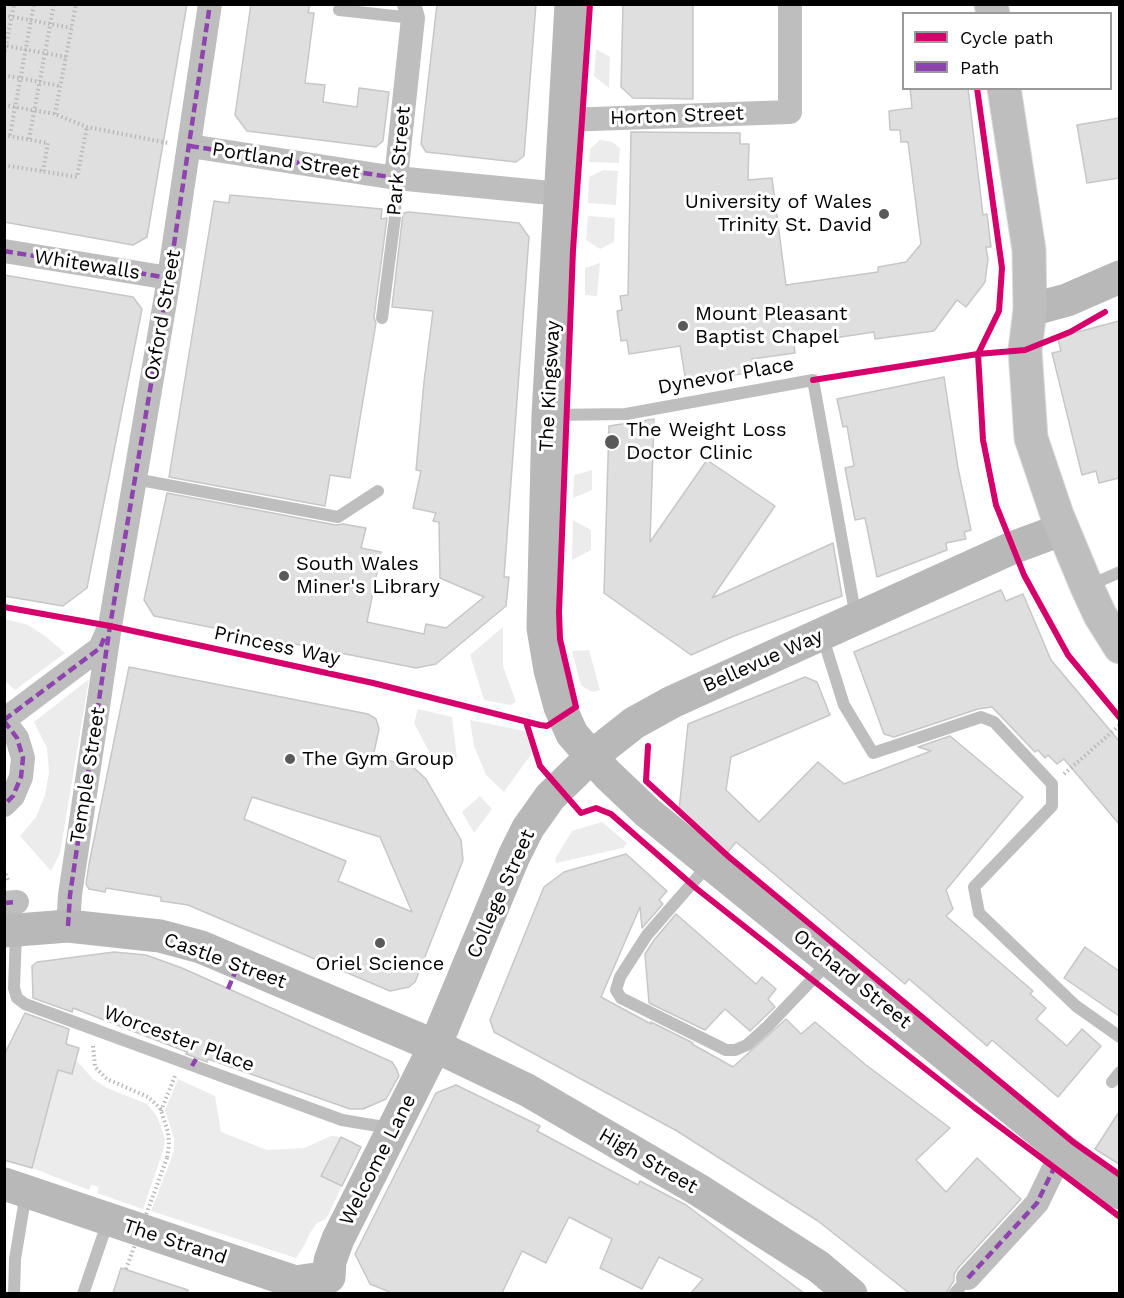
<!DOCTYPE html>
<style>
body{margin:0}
#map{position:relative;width:1124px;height:1298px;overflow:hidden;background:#fff;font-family:"Work Sans",sans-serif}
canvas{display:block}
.frame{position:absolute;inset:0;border:6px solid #000;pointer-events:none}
.legend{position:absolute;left:902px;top:12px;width:210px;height:78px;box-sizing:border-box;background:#fff;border:2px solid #999;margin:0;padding:8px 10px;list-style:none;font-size:18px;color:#000}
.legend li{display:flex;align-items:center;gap:12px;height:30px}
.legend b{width:30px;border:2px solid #999}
</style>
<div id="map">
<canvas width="1124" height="1298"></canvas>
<div class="frame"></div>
<ul class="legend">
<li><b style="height:8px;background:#d6006c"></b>Cycle path</li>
<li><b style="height:8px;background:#8e44ad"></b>Path</li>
</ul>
</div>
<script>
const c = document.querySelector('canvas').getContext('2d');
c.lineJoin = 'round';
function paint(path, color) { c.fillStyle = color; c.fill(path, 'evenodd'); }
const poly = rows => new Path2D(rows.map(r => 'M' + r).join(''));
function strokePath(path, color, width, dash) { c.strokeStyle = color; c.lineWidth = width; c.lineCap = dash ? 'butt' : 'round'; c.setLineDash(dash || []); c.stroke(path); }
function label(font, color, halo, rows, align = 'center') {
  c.font = font + ' "Work Sans",sans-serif'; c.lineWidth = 6; c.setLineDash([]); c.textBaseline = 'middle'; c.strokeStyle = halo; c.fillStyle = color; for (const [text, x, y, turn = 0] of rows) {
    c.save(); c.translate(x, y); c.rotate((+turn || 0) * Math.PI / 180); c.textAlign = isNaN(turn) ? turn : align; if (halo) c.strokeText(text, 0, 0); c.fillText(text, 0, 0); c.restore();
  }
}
paint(poly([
 [596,49,610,57,609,88,594,76],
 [600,140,612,142,620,148,619,163,589,162,590,149],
 [603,170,618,171,616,205,588,203,589,177],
 [588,216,615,218,614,242,600,249,586,240],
 [600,263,597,296,585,295,585,268],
 [592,470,592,490,573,498,574,475],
 [573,520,591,530,591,550,572,560],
 [5,619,28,625,45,636,65,653,15,690,5,681],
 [503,627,503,666,516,702,510,705,484,700,470,655],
 [589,650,600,690,593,692,581,686,572,651],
 [89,679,60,853,51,871,20,836,36,817,45,795,49,772,47,748,34,722],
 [418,709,452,717,457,759,435,763,414,723],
 [470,720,525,731,532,753,504,792,486,775,474,746],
 [480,796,492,809,474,833,462,812],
 [602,822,627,843,623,848,556,863,555,859,572,831],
 [76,1060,93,1079,107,1088,147,1104,157,1116,165,1139,164,1148,143,1209,97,1193,99,1187,91,1185,89,1190,32,1168,58,1070,72,1074],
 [178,1079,215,1096,221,1132,267,1150,304,1148,331,1136,341,1137,322,1175,342,1186,326,1219,317,1223,310,1233,305,1244,296,1258,151,1211,174,1151,174,1138,165,1110]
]), '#ececec');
const building = poly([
 [4,4,187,4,147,237,133,245,4,222,4,4],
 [251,4,310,4,308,13,314,13,305,83,325,85,323,102,357,107,359,88,389,92,383,141,376,147,247,131,235,115,251,4],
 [437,4,536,4,524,156,516,162,426,152,421,144,437,4],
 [623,4,693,4,693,99,633,98,621,87,623,4],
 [910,88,968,88,983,215,987,214,991,247,986,247,988,259,985,282,966,307,957,300,934,331,875,339,874,332,794,344,795,353,752,359,754,372,686,382,680,346,629,354,627,340,621,341,617,311,622,310,620,296,628,295,631,132,740,133,740,144,749,144,748,180,772,178,786,285,878,272,878,267,906,262,921,244,908,142,901,142,900,130,890,130,889,111,912,108,910,88],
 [1119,118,1119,178,1087,183,1077,125,1119,118],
 [230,195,382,209,381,219,387,218,374,317,376,323,350,478,330,475,325,506,169,477,214,201,229,203,230,195],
 [409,212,519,223,529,237,504,577,509,577,506,606,436,664,416,668,154,616,144,600,167,493,336,525,343,524,366,528,361,548,381,552,367,622,424,634,426,624,446,628,484,597,440,578,439,522,433,521,436,513,413,508,421,471,416,470,424,382,433,311,392,307,403,213,409,212],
 [4,275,133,297,142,309,87,588,63,606,4,596,4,275],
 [1119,321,1119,478,1099,483,1096,471,1082,475,1052,353,1061,351,1058,339,1066,337,1066,335,1119,321],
 [944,377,958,468,971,530,964,532,966,539,946,543,947,550,877,577,865,518,855,520,845,468,854,466,847,426,843,427,837,399,944,377],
 [654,419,650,542,707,460,775,506,712,598,833,543,842,596,734,636,691,655,604,593,609,426,654,419],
 [1001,590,1006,601,1023,594,1051,660,1119,741,1119,824,1064,759,1057,764,1048,755,1045,758,1038,750,1035,752,992,707,978,709,894,737,884,734,854,652,1001,590],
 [129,667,368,714,376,719,379,729,373,757,412,766,426,779,461,840,463,860,415,982,409,987,390,991,188,905,161,901,161,897,106,888,105,892,89,889,86,884,89,864,129,667],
 [252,797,380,837,412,912,338,881,346,861,244,819,252,797],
 [805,677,817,682,830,715,731,757,726,790,759,822,818,762,844,784,931,751,918,747,950,736,1023,797,946,890,953,909,946,916,1033,991,1030,994,1046,1008,1036,1019,1067,1046,1082,1029,1101,1046,1058,1097,992,1040,987,1046,909,979,905,984,736,842,727,853,679,810,688,724,805,677],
 [626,854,667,891,659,900,663,904,642,928,640,907,601,997,651,1024,651,1022,693,1043,692,1044,733,1067,786,1019,801,1034,815,1022,866,1065,950,1128,916,1160,946,1192,977,1158,1021,1199,958,1268,954,1274,954,1281,946,1293,909,1293,818,1221,677,1131,494,1032,490,1020,544,887,564,872,626,854],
 [676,914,756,984,762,977,776,989,768,999,775,1007,750,1031,725,1009,705,1030,649,1003,645,954,654,940,676,914],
 [1085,947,1119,971,1119,1016,1064,978,1085,947],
 [114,952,146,955,182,968,392,1062,397,1070,399,1076,386,1099,363,1109,350,1109,208,1059,207,1062,186,1054,187,1052,73,1008,72,1012,33,998,32,966,37,962,114,952],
 [25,1013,69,1029,66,1044,79,1048,72,1074,58,1070,32,1168,4,1160,5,1053,25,1013],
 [456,1085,540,1126,537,1131,638,1185,640,1181,686,1205,804,1293,691,1293,703,1279,659,1257,642,1289,600,1268,612,1239,569,1217,546,1263,522,1251,502,1293,392,1293,370,1284,355,1254,436,1093,456,1085],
 [1119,1112,1119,1164,1095,1149,1119,1112],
 [341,1137,361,1147,342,1186,321,1176,341,1137],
 [121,1268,188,1290,187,1293,113,1293,121,1268]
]);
paint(building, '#dfdfdf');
strokePath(building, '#c7c7c7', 1.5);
const primary = poly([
 [991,4,993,14],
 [1004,88,1029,250,1030,310,1025,350,1031,438,1057,515,1087,587,1100,615,1120,647]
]);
strokePath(primary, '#dbdbdb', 35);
strokePath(poly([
 [4,15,71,28],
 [7,46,66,57],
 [4,56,14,4],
 [4,75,60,86],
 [4,105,55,114,87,127,168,143],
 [55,114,76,4],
 [4,135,48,143,43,171],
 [10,135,34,4],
 [29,139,54,4],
 [4,165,77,177,87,127],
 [1064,774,1120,725],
 [4,870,9,882],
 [93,1046,95,1067,107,1079,148,1097,160,1108,168,1132,169,1145,167,1158],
 [161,1111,175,1076]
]), '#b9b9b9', 4, [1.5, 3]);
strokePath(poly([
 [339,10,413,18],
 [382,318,395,217,396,178],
 [549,415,626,414,813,380,856,618],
 [135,479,338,517,378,491],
 [1088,586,1120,572],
 [822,635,844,705,873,753,981,717,994,722,1052,784,1052,806,974,887,979,913,1076,1006,1120,1037],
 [709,864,647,935,620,977,616,990,621,998,726,1050,735,1050,747,1045,768,1026,829,962],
 [16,932,14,988,17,998,25,1004,342,1120,390,1128],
 [1112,1082,1120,1072],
 [14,1294,15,1259,26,1193],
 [83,1294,108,1221],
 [954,1294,968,1278]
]), '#bebebe', 12);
strokePath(poly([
 [564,120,790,112,790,4],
 [190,146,396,178,561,194],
 [396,178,413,18,409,4],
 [4,251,169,278],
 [4,720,100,648,108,630],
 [4,721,17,738,23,758,21,777,13,796,4,805],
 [4,903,17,902],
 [68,926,70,895,110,626,169,278,210,4],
 [968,1278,1037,1203,1054,1168]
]), '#bebebe', 24);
strokePath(poly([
 [571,4,548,415,543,628,550,670,560,707,572,734,607,774,647,812,1065,1152,1120,1193],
 [1030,310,1067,300,1120,277],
 [4,931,68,926,160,936,201,947,435,1046,527,1090,697,1189,819,1267,851,1294],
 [4,1184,295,1282,329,1277],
 [329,1277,330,1261,338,1239,435,1046,514,856,528,828,550,797,591,757,634,723,672,702,1012,548,1063,529]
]), '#b8b8b8', 33);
strokePath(primary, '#bebebe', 33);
strokePath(poly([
 [126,1269,167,1158]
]), '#b9b9b9', 4, [1.5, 3]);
strokePath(poly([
 [190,146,396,178],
 [4,251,169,278],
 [4,720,100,648,105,636],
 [4,721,17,738,23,758,21,777,13,796,4,805],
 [4,903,17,902],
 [68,926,70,895,110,626,169,278,210,4],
 [228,989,239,963],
 [192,1066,196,1059],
 [968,1278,1037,1203,1054,1168]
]), '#8e44ad', 4.5, [9, 4.5]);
strokePath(poly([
 [977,88,1002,268,999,311,978,354,983,440,996,505,1024,575,1068,655,1120,718],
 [813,380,978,354,1025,350,1070,332,1105,312],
 [4,607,110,626,373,683,540,725,547,726,576,707,560,639,559,612,573,250,590,4],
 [526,722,540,766,581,813,596,808,611,814,697,889,975,1108,1120,1217],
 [648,746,646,781,729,857,1073,1142,1120,1175]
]), '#d6006c', 6);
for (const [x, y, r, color] of [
 [884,214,6,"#595959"],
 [683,326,6,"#595959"],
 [612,442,8,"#595959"],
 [284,576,6,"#595959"],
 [290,759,6,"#595959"],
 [380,943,6,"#595959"]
]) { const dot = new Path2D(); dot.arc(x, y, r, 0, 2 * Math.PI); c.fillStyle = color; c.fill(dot); strokePath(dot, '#fff', 2); }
label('20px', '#000', '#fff', [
 ["Horton Street",677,116,-2],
 ["Portland Street",286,161,9],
 ["Park Street",399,161,-85],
 ["Whitewalls",87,265,9],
 ["Oxford Street",163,315,-80],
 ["Dynevor Place",726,376,-10],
 ["The Kingsway",550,386,-87],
 ["Princess Way",277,646,12],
 ["Bellevue Way",763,661,-24],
 ["Temple Street",88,775,-81],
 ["College Street",501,894,-66],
 ["Castle Street",225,961,20],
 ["Orchard Street",852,979,39],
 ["Worcester Place",179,1039,20],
 ["Welcome Lane",378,1160,-63],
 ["High Street",648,1161,30],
 ["The Strand",175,1242,18]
]);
label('20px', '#000', '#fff', [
 ["University of Wales",872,202,"right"],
 ["Trinity St. David",872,225,"right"],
 ["Mount Pleasant",695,314],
 ["Baptist Chapel",695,337],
 ["The Weight Loss",626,430],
 ["Doctor Clinic",626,453],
 ["South Wales",296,564],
 ["Miner's Library",296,587],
 ["The Gym Group",302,759],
 ["Oriel Science",380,964,"center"]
], 'left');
</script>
